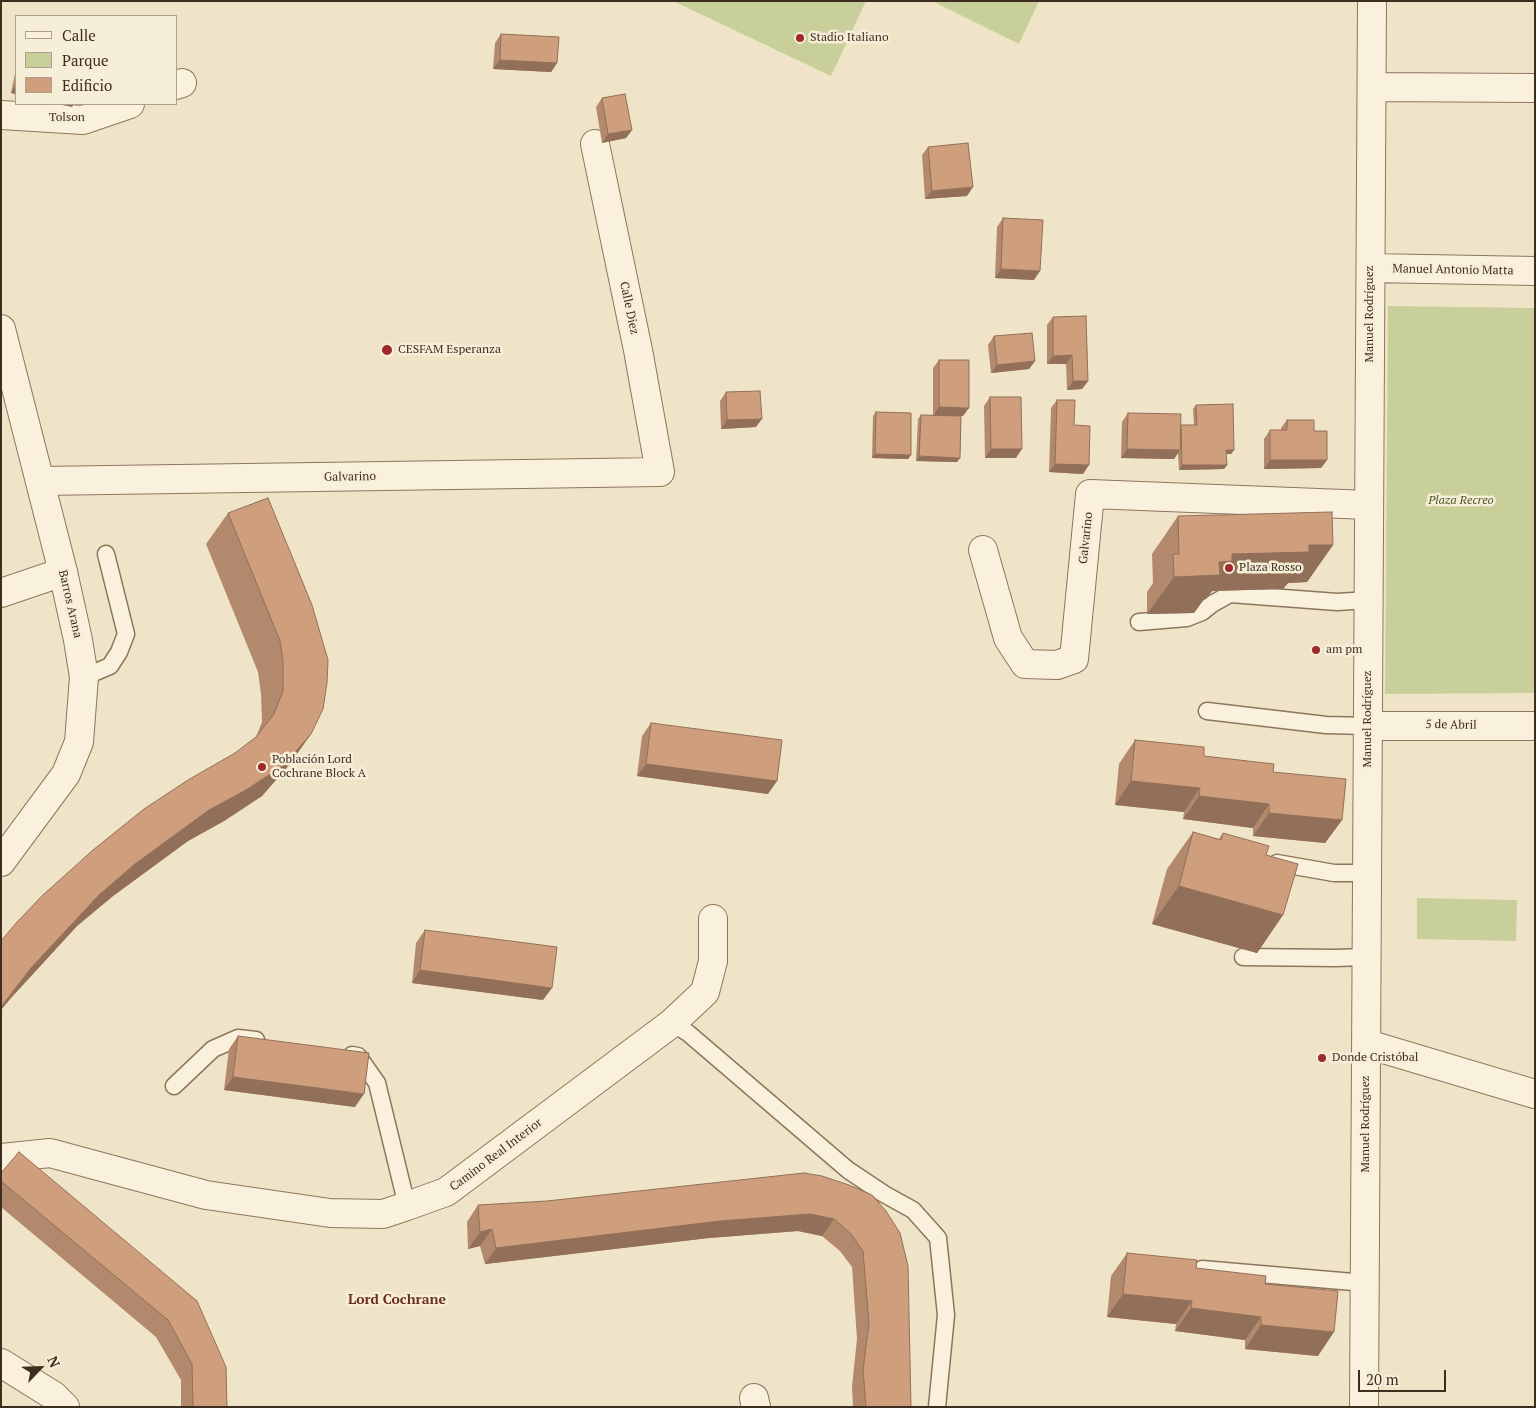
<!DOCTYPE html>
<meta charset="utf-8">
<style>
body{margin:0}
#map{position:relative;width:1536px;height:1408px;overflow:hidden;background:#f0e4c8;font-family:"PT Serif",serif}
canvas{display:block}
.frame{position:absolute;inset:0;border:2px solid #3d2e20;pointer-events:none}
.legend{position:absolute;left:15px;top:15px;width:162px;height:90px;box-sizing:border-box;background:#f7eed8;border:1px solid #ada18e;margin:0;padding:6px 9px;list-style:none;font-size:15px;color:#3d2e20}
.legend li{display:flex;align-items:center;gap:10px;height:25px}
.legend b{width:25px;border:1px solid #ada18e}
.north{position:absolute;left:15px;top:1343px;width:50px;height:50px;-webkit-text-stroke:4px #f7eed8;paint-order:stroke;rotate:66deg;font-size:14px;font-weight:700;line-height:20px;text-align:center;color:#3d2e20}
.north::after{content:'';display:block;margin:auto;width:18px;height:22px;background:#3d2e20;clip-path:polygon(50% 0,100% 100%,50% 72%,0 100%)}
.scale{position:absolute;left:1358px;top:1370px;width:88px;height:22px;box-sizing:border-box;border:2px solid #3d2e20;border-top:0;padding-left:6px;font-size:15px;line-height:18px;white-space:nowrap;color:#3d2e20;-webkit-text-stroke:4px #f7eed8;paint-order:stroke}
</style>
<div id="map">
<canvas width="1536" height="1408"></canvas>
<div class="frame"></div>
<ul class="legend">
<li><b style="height:6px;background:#faf1dc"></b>Calle</li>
<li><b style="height:14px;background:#c9cf9b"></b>Parque</li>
<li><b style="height:14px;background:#cf9f7d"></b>Edificio</li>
</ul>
<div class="north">N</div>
<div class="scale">20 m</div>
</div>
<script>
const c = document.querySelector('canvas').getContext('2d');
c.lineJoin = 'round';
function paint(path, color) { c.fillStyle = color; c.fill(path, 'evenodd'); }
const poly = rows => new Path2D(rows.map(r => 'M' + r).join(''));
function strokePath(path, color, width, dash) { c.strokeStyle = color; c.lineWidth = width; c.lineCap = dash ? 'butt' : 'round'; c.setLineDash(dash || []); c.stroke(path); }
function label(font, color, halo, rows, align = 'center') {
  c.font = font + ' "PT Serif",serif'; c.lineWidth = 5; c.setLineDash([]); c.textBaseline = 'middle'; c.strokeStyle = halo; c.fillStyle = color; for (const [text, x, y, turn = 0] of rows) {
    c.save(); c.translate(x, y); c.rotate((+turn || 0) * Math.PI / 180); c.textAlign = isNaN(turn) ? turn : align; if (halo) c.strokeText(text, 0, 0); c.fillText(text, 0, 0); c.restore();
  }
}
paint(poly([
 [673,1,866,1,831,76],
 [932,1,1039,1,1019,44],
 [1388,306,1535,308,1535,693,1385,694],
 [1417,898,1517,900,1516,941,1417,939]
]), '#c9cf9b');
const service = poly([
 [1139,622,1187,618,1202,612,1212,604,1230,594,1337,602,1369,600],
 [84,677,110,666,119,652,126,634,106,554],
 [1207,711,1326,725,1368,726],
 [1277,863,1334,873,1367,873],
 [1243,957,1335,958,1367,957],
 [672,1023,688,1033,848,1170,884,1194,913,1210,938,1238,946,1315,937,1407],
 [352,1055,358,1056,377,1083,407,1206],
 [174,1086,213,1049,238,1038,256,1040],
 [1202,1269,1365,1283]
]);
const minor = poly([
 [176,85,182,83],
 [1372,87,1535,88],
 [1,115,83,120,130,104],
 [1371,268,1535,271],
 [40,481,660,472,638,350,595,144],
 [983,550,1008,638,1025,664,1057,665,1074,659,1090,494,1369,505],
 [1,593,63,572],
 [1368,726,1535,726],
 [1367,1044,1535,1094],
 [1,1158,50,1153,206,1195,330,1213,383,1214,407,1206,446,1192,672,1023,705,992,713,961,713,919],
 [754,1398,756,1407],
 [1364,1407,1372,1]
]);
const tertiary = poly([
 [1,329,63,572,78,640,84,677,79,742,66,774,1,862],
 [1,1363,54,1396,65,1407]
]);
strokePath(service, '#8d765c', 19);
strokePath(minor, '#8d765c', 30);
strokePath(tertiary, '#8d765c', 30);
strokePath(service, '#faf1dc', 16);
strokePath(minor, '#faf1dc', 28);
strokePath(tertiary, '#faf1dc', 28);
paint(poly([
 [501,34,557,63,551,72,493,69,495,43],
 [16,69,16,94,11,93],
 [602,98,632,130,626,138,602,143,596,107],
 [928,147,967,196,925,199,922,155],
 [1003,218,1034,280,995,278,997,227],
 [1053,317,1088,381,1082,389,1067,390,1066,364,1047,364,1047,325],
 [994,336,1035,361,1029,369,991,373,988,345],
 [939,360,963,416,961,416,960,458,957,462,916,461,918,419,921,415,933,415,933,368],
 [726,392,756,427,721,429,720,401],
 [990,397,1016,458,985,458,984,406],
 [1057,400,1074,425,1083,474,1049,472,1051,408],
 [1196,405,1234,450,1231,454,1226,454,1227,465,1224,469,1179,470,1178,453,1174,459,1121,458,1122,422,1128,413,1181,426,1194,425,1193,409],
 [876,412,911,455,908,459,872,458,873,416],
 [1287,420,1314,431,1327,460,1321,468,1264,469,1264,439,1270,430,1281,430,1281,428],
 [268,498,311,734,289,765,262,796,224,821,188,841,113,896,77,926,10,999,1,1010,1,941,256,737,262,722,261,694,258,672,206,544,228,513],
 [1178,516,1333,545,1307,582,1288,583,1283,589,1212,591,1206,599,1204,599,1194,613,1147,614,1147,592,1153,583,1152,554],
 [651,723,768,794,637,776,642,736],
 [1135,740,1273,772,1342,820,1325,843,1253,836,1253,828,1183,819,1184,812,1115,805,1119,764],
 [1193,832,1219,839,1223,833,1266,855,1283,915,1257,953,1152,924,1167,869],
 [425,930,543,1000,412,983,416,943],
 [238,1036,355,1107,224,1090,229,1049],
 [1,1173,226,1367,227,1407,181,1407,181,1380,156,1337,1,1207],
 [849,1185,910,1390,911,1407,853,1407,852,1386,857,1339,852,1267,840,1251,822,1236,798,1231,709,1238,485,1264,480,1246,468,1249,467,1222,478,1205],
 [1127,1253,1265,1284,1318,1356,1245,1349,1245,1340,1175,1331,1176,1324,1107,1317,1111,1276]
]), '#b2896c');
paint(poly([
 [500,60,557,63,551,72,493,69],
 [16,85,16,94,11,93],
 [57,104,74,104,72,107],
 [632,130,626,138,602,143,608,134],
 [973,187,967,196,925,199,932,191],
 [1001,269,1040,271,1034,280,995,278],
 [1072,355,1066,364,1047,364,1053,356],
 [1035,361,1029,369,991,373,997,365],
 [1073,381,1088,381,1082,389,1067,390],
 [939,407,969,408,963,416,933,416],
 [762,419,756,427,721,429,727,420],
 [991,449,1022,449,1016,458,985,458],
 [1127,449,1180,450,1174,459,1121,458],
 [1226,450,1234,450,1231,454,1223,454],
 [875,454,911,455,908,459,872,458],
 [919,456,960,458,957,462,916,461],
 [1270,460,1327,460,1321,468,1264,469],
 [1055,464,1089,465,1083,474,1049,472],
 [1182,465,1227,465,1224,469,1179,470],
 [1309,545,1333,545,1307,582,1288,583,1283,589,1212,591,1206,599,1204,599,1194,613,1147,614,1174,577,1219,562,1232,554],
 [311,734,289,765,262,796,224,821,188,841,113,896,77,926,10,999,1,1010,1,1007,31,968,99,895,135,864],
 [646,764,777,781,768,794,637,776],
 [1131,781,1200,788,1184,812,1115,805],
 [1199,796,1269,804,1253,828,1183,819],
 [1269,813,1342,820,1325,843,1253,836],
 [1179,886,1283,915,1257,953,1152,924],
 [420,970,552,988,543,1000,412,983],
 [233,1077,364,1094,355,1107,224,1090],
 [810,1214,834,1219,822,1236,798,1231,709,1238,485,1264,496,1248,720,1221],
 [492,1229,480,1246,468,1249,480,1232],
 [1123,1294,1192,1301,1176,1324,1107,1317],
 [1191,1308,1261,1317,1245,1340,1175,1331],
 [1261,1325,1334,1332,1318,1356,1245,1349]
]), '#916f58');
const building = poly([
 [501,34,559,37,557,63,500,60,501,34],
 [625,94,632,130,608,134,602,98,625,94],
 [968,143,973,187,932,191,928,147,968,143],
 [1003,218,1043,220,1040,271,1001,269,1003,218],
 [1086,316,1088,381,1073,381,1072,355,1053,356,1053,317,1086,316],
 [1032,333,1035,361,997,365,994,336,1032,333],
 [939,360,969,360,969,408,939,407,939,360],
 [760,391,762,419,727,420,726,392,760,391],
 [990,397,1021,397,1022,449,991,449,990,397],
 [1057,400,1075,400,1074,425,1090,426,1089,465,1055,464,1057,400],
 [1233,404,1234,450,1226,450,1227,465,1182,465,1181,425,1197,425,1196,405,1233,404],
 [876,412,911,413,911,455,875,454,876,412],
 [1128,413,1181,414,1180,450,1127,449,1128,413],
 [921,415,961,416,960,458,919,456,921,415],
 [1287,420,1314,420,1314,431,1327,431,1327,460,1270,460,1270,430,1287,430,1287,420],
 [268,498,312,605,328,660,327,683,323,709,311,734,284,765,246,790,209,810,135,864,99,895,31,968,1,1007,1,941,17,922,43,895,93,850,144,809,188,780,235,753,256,737,274,714,283,691,283,662,280,641,228,513,268,498],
 [1332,512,1333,545,1309,545,1309,552,1232,554,1232,561,1219,562,1220,575,1174,577,1173,554,1179,554,1178,516,1332,512],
 [651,723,782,740,777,781,646,764,651,723],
 [1135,740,1204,747,1204,756,1274,764,1273,772,1346,779,1342,820,1269,813,1269,804,1199,796,1200,788,1131,781,1135,740],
 [1193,832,1221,840,1223,833,1269,846,1266,855,1298,864,1283,915,1179,886,1193,832],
 [425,930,557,947,552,988,420,970,425,930],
 [238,1036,369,1053,364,1094,233,1077,238,1036],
 [19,1152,197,1301,226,1367,227,1407,193,1407,192,1364,168,1320,1,1181,1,1173,19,1152],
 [804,1173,822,1176,849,1185,872,1195,886,1211,900,1233,908,1266,911,1407,866,1407,863,1370,869,1323,863,1251,851,1234,834,1219,810,1214,720,1221,496,1248,492,1229,480,1232,478,1205,547,1201,804,1173],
 [1127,1253,1197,1260,1196,1268,1266,1276,1265,1284,1338,1291,1334,1332,1261,1325,1261,1317,1191,1308,1192,1301,1123,1294,1127,1253]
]);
paint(building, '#cf9f7d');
strokePath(building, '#916f58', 1);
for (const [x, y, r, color] of [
 [800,38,5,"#9e2a2b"],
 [387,350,6,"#9e2a2b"],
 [1229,568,5,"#9e2a2b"],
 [1316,650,5,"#9e2a2b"],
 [262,767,5,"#9e2a2b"],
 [1322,1058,5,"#9e2a2b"]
]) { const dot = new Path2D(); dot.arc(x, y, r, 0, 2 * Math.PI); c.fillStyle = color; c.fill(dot); strokePath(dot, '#f7eed8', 2); }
label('12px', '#3d2e20', '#f7eed8', [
 ["Stadio Italiano",810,38],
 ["CESFAM Esperanza",398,350],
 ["Plaza Rosso",1239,568],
 ["am pm",1326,650],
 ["Población Lord",272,760],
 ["Cochrane Block A",272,774],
 ["Donde Cristóbal",1332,1058]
], 'left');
label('12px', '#3d2e20', '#f7eed8', [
 ["Tolson",67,118],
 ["Manuel Antonio Matta",1453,270,1],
 ["Calle Diez",629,308,78],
 ["Manuel Rodríguez",1370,314,-90],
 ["Galvarino",350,477,-1],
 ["Galvarino",1086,538,-84],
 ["Barros Arana",70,604,77],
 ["Manuel Rodríguez",1368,719,-90],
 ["5 de Abril",1451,725,1],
 ["Manuel Rodríguez",1366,1124,-90],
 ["Camino Real Interior",496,1155,-37]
]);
label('italic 12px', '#4d5a26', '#f7eed8', [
 ["Plaza Recreo",1461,501]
]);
label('bold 14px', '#6b2e1e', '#f7eed8', [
 ["Lord Cochrane",397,1300]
]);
</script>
